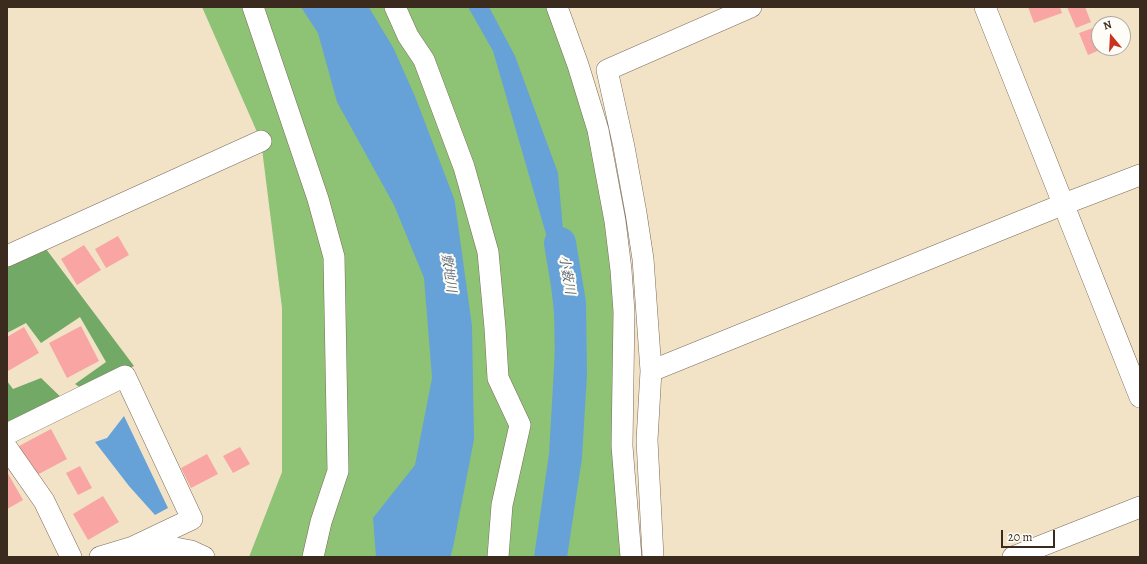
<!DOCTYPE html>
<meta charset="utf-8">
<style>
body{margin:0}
#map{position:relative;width:1147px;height:564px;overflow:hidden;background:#f2e3c7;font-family:Alegreya,serif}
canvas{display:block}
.frame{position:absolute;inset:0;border:8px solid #3b2a1e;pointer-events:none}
.north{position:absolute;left:1091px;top:16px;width:40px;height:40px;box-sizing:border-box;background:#fdfcf7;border:1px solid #afa8a0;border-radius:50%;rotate:342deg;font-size:11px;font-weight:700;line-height:16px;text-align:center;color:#3b2a1e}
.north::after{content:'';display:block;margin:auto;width:14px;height:18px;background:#c8321e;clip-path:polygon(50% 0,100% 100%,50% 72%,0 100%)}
.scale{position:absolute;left:1001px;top:530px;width:54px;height:18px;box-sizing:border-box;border:2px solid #3b2a1e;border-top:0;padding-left:5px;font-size:12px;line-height:14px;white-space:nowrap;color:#3b2a1e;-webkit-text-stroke:3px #fdfcf7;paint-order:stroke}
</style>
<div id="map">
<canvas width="1147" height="564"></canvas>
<div class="frame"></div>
<div class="north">N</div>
<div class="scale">20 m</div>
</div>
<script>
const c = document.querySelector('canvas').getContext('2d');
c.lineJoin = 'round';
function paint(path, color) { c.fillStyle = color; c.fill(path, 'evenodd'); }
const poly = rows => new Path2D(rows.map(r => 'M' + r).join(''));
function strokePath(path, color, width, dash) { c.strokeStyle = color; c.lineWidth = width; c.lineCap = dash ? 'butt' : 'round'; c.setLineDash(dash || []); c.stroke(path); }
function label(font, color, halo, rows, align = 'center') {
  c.font = font + ' Alegreya,"Noto Serif JP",serif'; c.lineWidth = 4; c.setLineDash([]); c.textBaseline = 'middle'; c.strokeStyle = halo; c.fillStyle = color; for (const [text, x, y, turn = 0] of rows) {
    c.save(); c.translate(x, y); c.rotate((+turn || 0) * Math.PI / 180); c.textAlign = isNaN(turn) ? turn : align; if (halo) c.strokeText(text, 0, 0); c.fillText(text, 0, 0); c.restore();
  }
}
paint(poly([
 [202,7,556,7,605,184,638,557,249,557,282,472,282,308,261,141]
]), '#8ec375');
paint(poly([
 [40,241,134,366,117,374,84,390,75,384,106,362,80,317,41,343,26,323,7,333,7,256],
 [41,378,68,404,7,431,7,381,13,389]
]), '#72a966');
paint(poly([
 [301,7,351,7,392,84,425,167,441,220,451,295,463,357,455,457,433,557,376,557,373,518,415,465,432,378,424,278,394,205,337,102,318,33],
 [468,7,489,7,515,56,558,173,568,287,567,430,564,544,566,557,534,557,549,454,556,333,546,234,493,51],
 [124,416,168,508,155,515,129,486,95,442,107,438]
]), '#66a2d7');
strokePath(poly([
 [350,7,379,55,400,102,439,204,456,327,458,438,438,541,434,557],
 [551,557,566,457,571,374,570,303,560,243]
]), '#66a2d7', 32);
paint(poly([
 [1028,7,1060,7,1062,13,1034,23],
 [1067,7,1085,7,1091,22,1076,28],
 [1093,28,1099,43,1099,48,1102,49,1088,55,1079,33],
 [118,236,129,255,106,268,95,249],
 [84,245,101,270,77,285,61,259],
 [81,326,99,361,67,378,49,343],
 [24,327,39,353,8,371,7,337],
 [51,429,67,459,35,476,19,446],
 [240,447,250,464,233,473,223,456],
 [207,454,218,474,191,488,181,468],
 [80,466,92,488,78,495,66,473],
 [7,472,23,500,7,509],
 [103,496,119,522,88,540,73,514]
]), '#f8a5a3');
const minor = poly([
 [253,7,318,199,334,257,338,471,321,522,313,557],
 [395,7,408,36,424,60,464,167,488,252,495,328,498,378,520,425,502,505,498,557],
 [557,7,578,65,598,130,615,221,621,270,624,312,622,446,631,557],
 [985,7,1140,397],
 [7,256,261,141],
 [651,371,1064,204,1140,175],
 [7,434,125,376,192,519,133,547],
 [7,448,44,501,71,557],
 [100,557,133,547,165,546,191,551,204,557],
 [653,557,647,440,651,371,643,259,636,213,624,147,607,70,751,7],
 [1013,557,1140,507]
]);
strokePath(minor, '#7b6b59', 22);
strokePath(minor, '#fff', 21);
label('italic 13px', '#4c5a68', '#fdfcf7', [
 ["敷地川",448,273,82],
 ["小薮川",566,275,80]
]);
</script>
